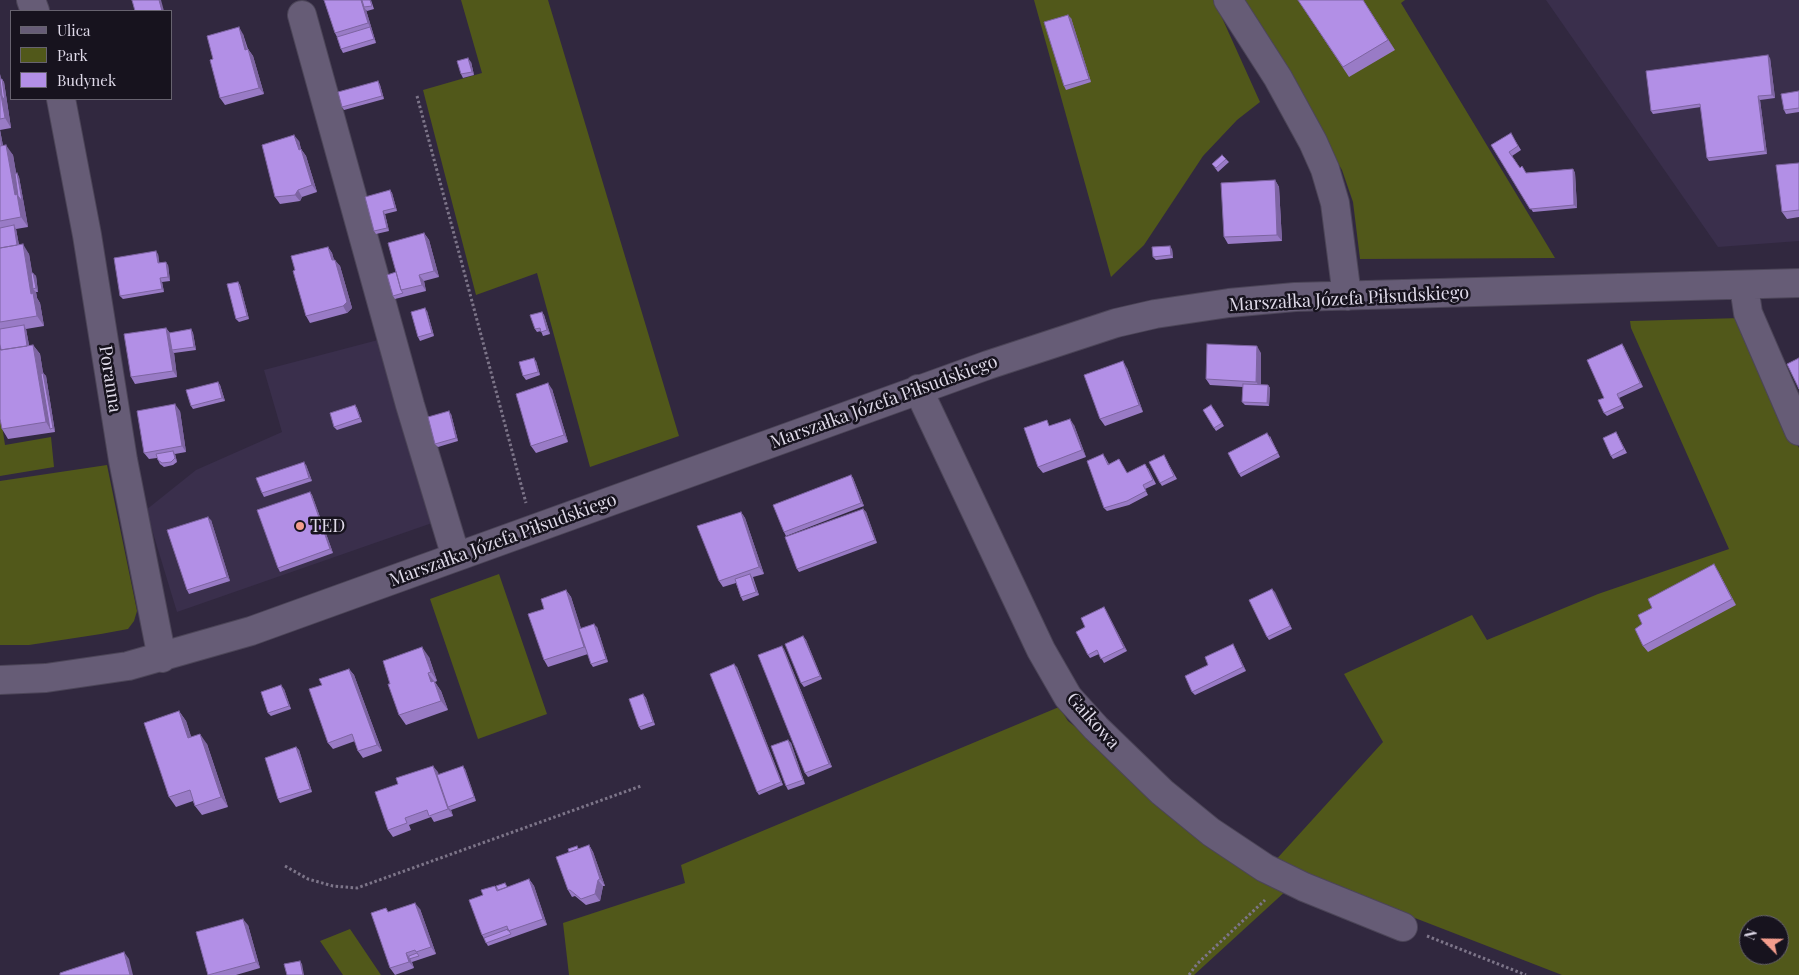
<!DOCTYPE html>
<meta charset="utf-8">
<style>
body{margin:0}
#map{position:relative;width:1799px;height:975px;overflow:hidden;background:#31283f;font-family:"Playfair Display",serif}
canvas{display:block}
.legend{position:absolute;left:10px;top:10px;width:162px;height:90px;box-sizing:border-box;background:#17131e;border:1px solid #67636f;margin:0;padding:6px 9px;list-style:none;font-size:15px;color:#dfdae9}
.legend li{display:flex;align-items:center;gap:10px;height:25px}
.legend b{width:25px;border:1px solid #67636f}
.north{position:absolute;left:1739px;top:915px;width:50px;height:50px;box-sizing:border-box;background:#17131e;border:1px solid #67636f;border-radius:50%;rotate:293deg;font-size:14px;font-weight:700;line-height:20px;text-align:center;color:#dfdae9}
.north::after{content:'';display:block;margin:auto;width:18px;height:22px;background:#f49d8d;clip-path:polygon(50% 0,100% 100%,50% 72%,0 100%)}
</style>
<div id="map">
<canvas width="1799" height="975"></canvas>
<ul class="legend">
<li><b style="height:6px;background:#665c76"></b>Ulica</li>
<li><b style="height:14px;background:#51581a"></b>Park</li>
<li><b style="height:14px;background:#b28fe6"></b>Budynek</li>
</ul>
<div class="north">N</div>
</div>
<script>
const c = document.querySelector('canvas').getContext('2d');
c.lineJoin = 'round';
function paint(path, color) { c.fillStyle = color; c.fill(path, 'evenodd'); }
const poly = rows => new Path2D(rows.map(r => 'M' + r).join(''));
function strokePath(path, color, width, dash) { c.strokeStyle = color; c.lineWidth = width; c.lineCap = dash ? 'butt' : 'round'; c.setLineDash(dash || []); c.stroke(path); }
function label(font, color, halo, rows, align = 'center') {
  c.font = font + ' "Playfair Display",serif'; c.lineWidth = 5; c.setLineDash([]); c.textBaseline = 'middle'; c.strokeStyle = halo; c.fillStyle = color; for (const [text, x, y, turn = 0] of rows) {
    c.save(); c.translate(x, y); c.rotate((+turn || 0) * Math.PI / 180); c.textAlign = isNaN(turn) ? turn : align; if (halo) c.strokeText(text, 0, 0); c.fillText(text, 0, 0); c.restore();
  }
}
paint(poly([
 [1546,0,1799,0,1799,241,1718,247],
 [378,340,432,523,177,612,146,510,196,470,282,432,264,370]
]), '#3a2f4c');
paint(poly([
 [461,0,548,0,679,436,590,467,537,273,476,295,423,90,482,73],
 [1034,0,1214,0,1260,102,1237,120,1203,156,1144,245,1111,277],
 [1242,0,1405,0,1401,3,1555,258,1360,259,1353,202,1342,170],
 [1741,318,1763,373,1799,448,1799,975,1562,975,1273,863,1383,742,1344,674,1472,615,1487,640,1598,594,1729,549,1631,328,1630,321],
 [1749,925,1779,925,1779,955,1749,955],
 [0,412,5,445,51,437,54,467,0,476],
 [107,465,137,611,134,621,128,629,101,634,29,645,0,645,0,481],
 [499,574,547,714,478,739,430,599],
 [1059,707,1068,721,1083,733,1288,889,1194,975,569,975,563,923,685,883,681,865],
 [350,929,381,975,343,975,320,941]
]), '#51581a');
const minor = poly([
 [31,0,35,11],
 [1228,0,1278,78,1313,142,1325,169,1335,203,1347,296],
 [302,15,410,405,456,557],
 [61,99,87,235,123,460,162,658],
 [1744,286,1748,313,1799,431],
 [918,389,1041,650,1068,697,1096,728,1162,792,1211,832,1265,868,1304,887,1403,927],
 [0,680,46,678,128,666,251,631,988,365,1116,323,1155,314,1229,303,1295,297,1799,283]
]);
strokePath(minor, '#4c4558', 30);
strokePath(poly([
 [417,96,526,503],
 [285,866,308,879,333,886,357,888,641,786],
 [1427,936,1526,975],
 [1189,975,1197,964,1265,900]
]), '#7d7589', 3, [2.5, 2.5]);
strokePath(minor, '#665c76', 28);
paint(poly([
 [371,0,374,9,367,11,366,10,376,43,343,53,341,49,337,37,335,33],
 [1298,0,1363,0,1395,50,1349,77],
 [1071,18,1091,82,1066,90,1064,86],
 [243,34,248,49,253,56,264,94,225,105,220,98,213,59],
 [1770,58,1775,98,1760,100,1767,154,1709,161,1707,158,1701,107,1653,114,1651,111],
 [471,62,474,75,463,78,461,74],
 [0,74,1,79,4,82,11,128,0,130],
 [378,81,380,85,384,99,344,110,342,107],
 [1799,91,1799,112,1786,114,1784,110],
 [0,130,3,146,13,155,16,173,17,173,19,177,28,227,16,229,19,245,29,254,32,273,36,276,38,292,36,292,37,298,40,303,44,326,26,329,29,345,33,345,40,354,43,373,46,376,55,432,8,439,2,429,1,350,0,344],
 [1513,137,1521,150,1512,156,1520,168,1526,173,1573,169,1575,173,1577,208,1533,212,1491,145],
 [299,141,301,149,306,156,317,192,302,197,300,201,280,204,275,197],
 [1226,159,1229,162,1218,172,1212,164],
 [1799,163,1799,217,1787,219,1782,212],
 [1275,180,1279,187,1282,241,1228,244,1224,237],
 [390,190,392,193,397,211,385,214,389,231,376,234,374,231],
 [424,233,429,240,439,277,424,281,426,291,395,299,393,296,396,272],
 [328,247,332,253,334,260,340,266,352,308,347,313,310,323,306,316,295,270],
 [1172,249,1173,258,1156,260,1153,257],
 [158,254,159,263,168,265,170,281,162,282,164,292,123,299,120,296],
 [238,282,240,285,249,319,239,322,236,319],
 [427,311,434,336,420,341,418,337],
 [542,312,544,315,550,334,543,336,541,331,537,332,535,329],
 [166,328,170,333,191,329,193,333,196,350,174,353,177,377,135,384,131,377],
 [1622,344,1624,347,1643,387,1619,398,1624,408,1607,416,1604,413],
 [1261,353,1261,385,1268,385,1270,388,1269,406,1245,405,1242,402,1243,387,1210,385,1206,379],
 [536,361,540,375,526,380,523,376],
 [1127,368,1143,412,1105,426,1100,419],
 [218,382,220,385,225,401,193,409,191,406],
 [552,389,568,442,536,453,531,446],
 [355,405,357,408,362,422,337,430,334,427],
 [1214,409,1224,426,1216,431,1214,428],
 [180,411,186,452,175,454,177,462,173,465,164,467,160,464,157,458,149,459,144,453],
 [451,414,458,441,438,447,435,444],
 [1051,425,1074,425,1086,457,1043,473,1038,467],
 [1616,432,1627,453,1613,459,1611,456],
 [1270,436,1280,457,1241,477,1239,474],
 [1105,457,1109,464,1119,459,1127,473,1148,468,1156,484,1145,489,1148,495,1129,505,1107,511,1104,508],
 [1166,459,1177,479,1162,486,1160,483],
 [306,465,312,481,264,497,262,493],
 [851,475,853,478,864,506,786,536,784,532],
 [310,492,312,495,333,553,280,572,278,568],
 [863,509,866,512,877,543,799,572,797,569],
 [741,512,745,518,764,574,753,577,759,595,743,601,741,597,736,583,723,587,719,581],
 [211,520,230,581,189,594,187,590],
 [1718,571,1736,605,1648,652,1643,646,1642,624],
 [1272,589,1292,629,1269,640,1267,637],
 [566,590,571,597,581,629,597,627,608,662,593,667,591,664,588,654,548,667,544,660,544,609],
 [1104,607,1127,651,1104,663,1099,654,1090,658,1088,655],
 [803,636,806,640,822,679,804,687,801,683],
 [1235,648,1246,671,1195,695,1192,692,1208,665],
 [784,649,832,767,808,777,805,773],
 [429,657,437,681,435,682,441,691,448,710,406,725,399,715,390,684],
 [737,667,783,785,759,795,757,792],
 [349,669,354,675,382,751,363,758,358,751,355,741,333,749,328,743,322,685],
 [284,689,291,709,271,716,268,713],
 [643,694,646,698,655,725,641,730,639,727],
 [179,711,186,721,191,737,207,744,228,807,202,815,195,806,193,801,176,807,169,797],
 [788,740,791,743,805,784,788,790,786,786],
 [296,747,299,750,312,792,280,803,278,799],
 [433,766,439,775,465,769,476,801,451,810,453,816,434,822,431,817,409,825,411,830,393,837,388,830,398,784],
 [589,845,593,852,605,886,603,886,600,901,586,905,575,896,572,897,568,890,569,852,577,846,579,849],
 [529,879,534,886,547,925,488,946,482,935,483,895,497,888,508,887],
 [420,909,436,954,412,962,414,968,395,975,390,968,389,912],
 [248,925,260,968,236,975,208,975,196,932]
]), '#997bc6');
paint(poly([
 [159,0,161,0,164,11,162,11],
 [361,0,363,0,364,7,366,10,376,43,374,39,370,27,368,23],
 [1363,0,1395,50,1388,40],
 [1068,15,1071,18,1091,82,1089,79],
 [239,27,243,34,249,57,245,50],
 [248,49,253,56,264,94,259,88],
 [1768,55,1770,58,1775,98,1772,95],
 [468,58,471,62,474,75,472,72],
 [0,74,4,99,2,79,4,82,11,128,5,118,0,98],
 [378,81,380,85,384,99,382,96],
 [1758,96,1760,100,1767,154,1765,151],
 [0,130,5,156,2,153,0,139],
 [294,135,299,141,301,149,306,156,317,192,312,185],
 [6,145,13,155,21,200,24,204,28,227,21,217,15,195],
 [1573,169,1575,173,1577,208,1574,205],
 [17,173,19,177,24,204,22,201],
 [1275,180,1279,187,1282,241,1277,235],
 [298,190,302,197,300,201,295,195],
 [390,190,392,193,397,211,395,208],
 [383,211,385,214,389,231,387,228],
 [14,225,16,229,21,256,18,252],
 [424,233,429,240,439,277,434,271],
 [23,244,29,254,35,288,33,289,36,292,37,298,40,303,44,326,37,316,31,294],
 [1170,246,1172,249,1173,258,1171,255],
 [328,247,332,253,336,267,332,260],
 [156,251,158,254,160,266,158,263],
 [335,260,340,266,352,308,347,313,343,306],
 [166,262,168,265,170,281,168,277],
 [33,273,36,276,38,292,36,288],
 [419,275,424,281,426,291,422,285],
 [160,278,162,282,164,292,162,289],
 [238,282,240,285,249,319,247,316],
 [425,308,427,311,434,336,432,333],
 [542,312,544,315,550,334,547,330],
 [24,325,26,329,31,356,28,353],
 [166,328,171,335,172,350,174,353,177,377,173,371],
 [191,329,193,333,196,350,194,347],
 [1622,344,1624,347,1643,387,1640,383],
 [33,345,40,354,52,428,50,429,52,432,46,422],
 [1257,346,1261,353,1261,388,1256,382],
 [534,358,536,361,540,375,538,372],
 [1123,361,1127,368,1143,412,1139,405],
 [43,373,46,376,55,432,53,428],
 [218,382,220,385,225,401,222,398],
 [548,383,552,389,568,442,564,435],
 [1268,385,1270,388,1269,406,1267,403],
 [175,404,180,411,186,452,182,446],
 [355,405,357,408,362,422,360,418],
 [449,411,451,414,458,441,456,438],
 [1070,419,1074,425,1086,457,1082,450],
 [173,451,175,454,177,462,175,458],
 [304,462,306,465,312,481,309,478],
 [851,475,853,478,864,506,861,503],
 [310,492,312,495,333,553,330,549],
 [863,509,866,512,877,543,875,540],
 [741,512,745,518,764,574,759,567],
 [208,517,211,520,230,581,227,577],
 [1714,564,1718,571,1736,605,1732,599],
 [750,574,752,577,759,595,756,592],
 [1272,589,1275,592,1292,629,1290,626],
 [566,590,571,597,589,653,584,647],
 [1104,607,1106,610,1127,651,1124,648],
 [594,624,597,627,608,662,606,659],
 [803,636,806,640,822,679,820,676],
 [1233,644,1235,648,1246,671,1243,667],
 [782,646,784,649,832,767,829,764],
 [422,647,429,657,437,681,431,672],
 [734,664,737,667,783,785,781,782],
 [349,669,354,675,382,751,377,745],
 [428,673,441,691,448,710,441,701,431,682],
 [281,685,284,689,291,709,289,706],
 [643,694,646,698,655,725,653,722],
 [179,711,186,721,195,748,188,738],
 [200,734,207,744,228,807,221,797],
 [788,740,791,743,805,784,803,780],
 [296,747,299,750,312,792,310,789],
 [433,766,438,772,449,806,448,807,451,810,453,816,448,809],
 [463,766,465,769,476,801,474,797],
 [589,845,593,852,605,886,600,879],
 [529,879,534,886,547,925,543,919],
 [598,880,603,886,600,901,595,894],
 [415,903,420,909,436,954,431,947],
 [243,919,248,925,260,968,256,962],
 [124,952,129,959,133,975,130,975],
 [406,953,410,958,414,968,409,962],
 [300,961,302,964,304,975,303,975]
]), '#7d64a1');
const building = poly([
 [132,0,159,0,162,11,135,11,132,0],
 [324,0,361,0,368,23,335,33,324,0],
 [362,0,370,0,372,6,364,7,362,0],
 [1298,0,1363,0,1388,40,1343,67,1298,0],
 [1068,15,1089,79,1064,86,1044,22,1068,15],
 [239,27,245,50,248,49,259,88,220,98,210,60,213,59,207,36,239,27],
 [370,27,374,39,341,49,337,37,370,27],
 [1768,55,1772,95,1758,96,1765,151,1707,158,1700,104,1651,111,1646,71,1768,55],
 [468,58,472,72,461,74,457,61,468,58],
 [0,79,2,79,5,101,2,96,0,79],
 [378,81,382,96,342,107,338,92,378,81],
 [1799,91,1799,108,1784,110,1781,94,1799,91],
 [0,95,1,95,5,118,0,119,0,95],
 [1511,133,1518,146,1509,152,1520,168,1522,166,1526,173,1573,169,1574,205,1530,209,1491,145,1511,133],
 [294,135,299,150,301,149,312,185,298,190,295,195,275,197,262,145,294,135],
 [6,145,15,195,17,194,21,217,0,221,0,146,6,145],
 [1222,155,1226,159,1216,168,1212,164,1222,155],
 [1799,163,1799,210,1782,212,1776,165,1799,163],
 [17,173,22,201,18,196,15,174,17,173],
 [1275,180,1277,235,1224,237,1221,183,1275,180],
 [390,190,395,208,383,211,387,228,374,231,365,197,390,190],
 [14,225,17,245,0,248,0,228,14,225],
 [424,233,434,271,419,275,422,285,401,290,388,243,424,233],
 [23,244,31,294,33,293,37,316,0,322,0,248,23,244],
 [1170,246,1171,255,1153,257,1152,247,1170,246],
 [328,247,332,260,335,260,347,302,343,306,306,316,293,271,295,270,291,256,328,247],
 [156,251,158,263,166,262,168,277,160,278,162,289,120,296,114,258,156,251],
 [396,272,401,290,403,293,393,296,387,275,396,272],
 [31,273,33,273,36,288,33,289,31,273],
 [238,282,247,316,236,319,227,284,238,282],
 [425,308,432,333,418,337,411,312,425,308],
 [542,312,547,330,541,332,540,328,535,329,530,315,542,312],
 [24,325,27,346,1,350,0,344,0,329,24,325],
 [166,328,173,371,131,377,124,334,166,328],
 [191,329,194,347,172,350,169,333,191,329],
 [1207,344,1257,346,1256,382,1206,379,1207,344],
 [1622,344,1640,383,1617,394,1622,405,1604,413,1598,400,1604,398,1587,360,1622,344],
 [33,345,46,422,2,429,0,419,0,350,33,345],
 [534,358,538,372,523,376,519,362,534,358],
 [1799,358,1799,389,1787,364,1799,358],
 [1123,361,1139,405,1100,419,1084,375,1123,361],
 [43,373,53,428,50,429,41,374,43,373],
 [218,382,222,398,191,406,186,390,218,382],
 [548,383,564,435,531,446,516,394,548,383],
 [1243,384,1268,385,1267,403,1242,402,1243,384],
 [175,404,182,446,144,453,137,411,175,404],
 [355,405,360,418,334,427,330,413,355,405],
 [1211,405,1222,423,1214,428,1203,410,1211,405],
 [449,411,456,438,435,444,428,417,449,411],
 [1070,419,1082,450,1038,467,1024,428,1047,420,1049,426,1070,419],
 [1616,432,1624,449,1611,456,1603,438,1616,432],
 [1267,433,1278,453,1239,474,1228,453,1267,433],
 [173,451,175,458,171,462,162,463,158,460,156,454,173,451],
 [1103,454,1108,465,1119,459,1127,473,1145,464,1153,480,1143,485,1146,491,1127,501,1104,508,1087,461,1103,454],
 [1164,455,1174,476,1160,483,1149,462,1164,455],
 [304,462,309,478,262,493,256,478,304,462],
 [851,475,861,503,784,532,773,505,851,475],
 [310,492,330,549,278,568,257,510,310,492],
 [863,509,875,540,797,569,785,537,863,509],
 [741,512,759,567,719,581,697,526,741,512],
 [208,517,227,577,187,590,167,530,208,517],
 [1714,564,1732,599,1643,646,1635,629,1642,624,1638,615,1652,608,1648,599,1714,564],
 [750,574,756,592,741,597,735,579,750,574],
 [1272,589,1290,626,1267,637,1249,600,1272,589],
 [566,590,584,647,544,660,528,614,544,609,541,599,566,590],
 [1104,607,1124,648,1101,659,1097,650,1088,655,1076,632,1085,627,1081,618,1104,607],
 [594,624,606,659,591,664,579,629,594,624],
 [803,636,820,676,801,683,785,644,803,636],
 [1233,644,1243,667,1192,692,1185,676,1208,665,1205,657,1233,644],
 [782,646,829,764,805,773,758,655,782,646],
 [422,647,431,672,428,673,431,682,434,681,441,701,399,715,388,684,390,684,383,661,422,647],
 [734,664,781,782,757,792,710,674,734,664],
 [349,669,377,745,358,751,352,734,328,743,309,689,322,685,319,679,349,669],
 [281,685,289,706,268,713,261,692,281,685],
 [643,694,653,722,639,727,629,699,643,694],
 [179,711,188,738,200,734,221,797,195,806,190,790,169,797,144,723,179,711],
 [788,740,803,780,786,786,771,746,788,740],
 [296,747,310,789,278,799,265,758,296,747],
 [433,766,448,809,429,816,427,810,405,818,407,823,388,830,375,792,398,784,396,778,433,766],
 [463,766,474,797,448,807,437,775,463,766],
 [589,845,600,879,598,880,595,894,581,899,570,890,568,890,556,857,589,845],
 [577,846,578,849,569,852,568,849,577,846],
 [529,879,543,919,508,931,507,926,482,935,469,900,483,895,481,890,495,886,497,891,529,879],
 [505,883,507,887,498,890,496,886,505,883],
 [415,903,431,947,416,952,415,950,406,953,409,962,390,968,371,913,386,908,388,912,415,903],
 [243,919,256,962,208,975,196,932,243,919],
 [508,929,511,934,486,943,484,938,508,929],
 [124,952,130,975,60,975,60,973,124,952],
 [417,953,419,956,409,959,409,956,417,953],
 [300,961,303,975,287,975,284,964,300,961]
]);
paint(building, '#b28fe6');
strokePath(building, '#7d64a1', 1);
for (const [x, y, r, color] of [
 [300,526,5,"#f49d8d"]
]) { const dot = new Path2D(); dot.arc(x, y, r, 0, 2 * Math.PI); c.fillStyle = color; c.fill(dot); strokePath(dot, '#17131e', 2); }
label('18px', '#dfdae9', '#17131e', [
 ["Marszałka Józefa Piłsudskiego",1349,299,-3],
 ["Poranna",110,379,81],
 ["Marszałka Józefa Piłsudskiego",884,402,-20],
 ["Marszałka Józefa Piłsudskiego",503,540,-20],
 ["Gaikowa",1093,721,48]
]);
label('18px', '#dfdae9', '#17131e', [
 ["TED",310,526]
], 'left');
</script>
